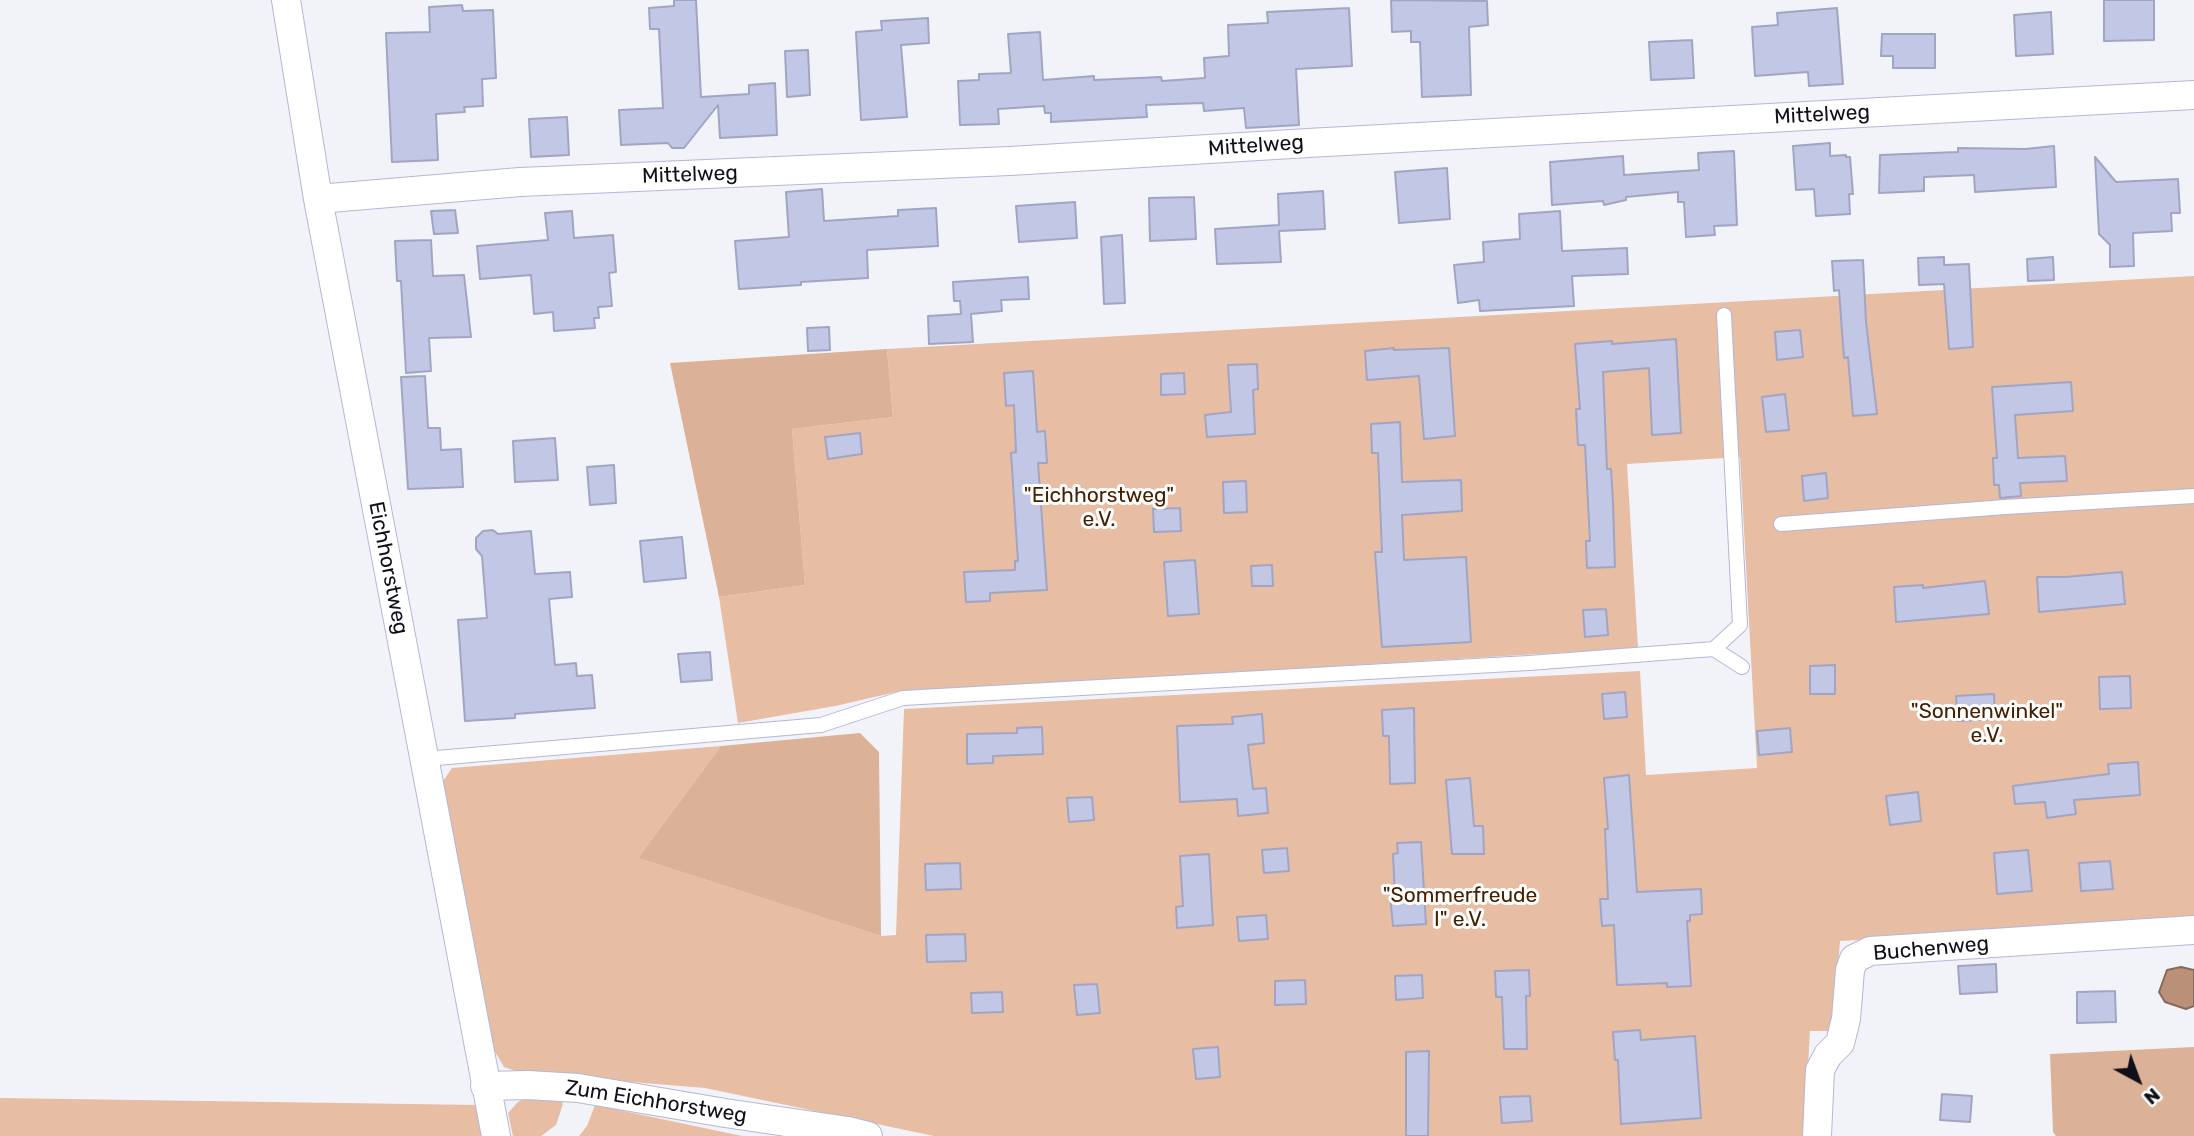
<!DOCTYPE html>
<style>
body{margin:0}
#map{position:relative;width:2194px;height:1136px;overflow:hidden;background:#f2f3f9;font-family:Rubik,sans-serif}
canvas{display:block}
.north{position:absolute;left:2103px;top:1045px;width:70px;height:70px;-webkit-text-stroke:5px #fff;paint-order:stroke;rotate:139deg;font-size:19px;font-weight:700;line-height:28px;text-align:center;color:#0f101a}
.north::after{content:'';display:block;margin:auto;width:24px;height:32px;background:#0f101a;clip-path:polygon(50% 0,100% 100%,50% 72%,0 100%)}
</style>
<div id="map">
<canvas width="2194" height="1136"></canvas>
<div class="north">N</div>
</div>
<script>
const c = document.querySelector('canvas').getContext('2d');
c.lineJoin = 'round';
function paint(path, color) { c.fillStyle = color; c.fill(path, 'evenodd'); }
const poly = rows => new Path2D(rows.map(r => 'M' + r).join(''));
function strokePath(path, color, width, dash) { c.strokeStyle = color; c.lineWidth = width; c.lineCap = dash ? 'butt' : 'round'; c.setLineDash(dash || []); c.stroke(path); }
function label(font, color, halo, rows, align = 'center') {
  c.font = font + ' Rubik,sans-serif'; c.lineWidth = 6; c.setLineDash([]); c.textBaseline = 'middle'; c.strokeStyle = halo; c.fillStyle = color; for (const [text, x, y, turn = 0] of rows) {
    c.save(); c.translate(x, y); c.rotate((+turn || 0) * Math.PI / 180); c.textAlign = isNaN(turn) ? turn : align; if (halo) c.strokeText(text, 0, 0); c.fillText(text, 0, 0); c.restore();
  }
}
paint(poly([
 [2194,276,2194,920,1840,941,1833,1031,1810,1031,1804,1136,934,1136,705,1088,522,1073,504,1067,494,1050,439,787,452,768,721,746,638,858,881,936,896,935,904,709,1640,671,1646,775,1757,768,1740,457,1627,464,1638,648,905,692,905,690,835,706,738,723,719,597,805,585,792,429,893,417,887,349],
 [530,1095,559,1098,563,1104,556,1125,541,1136,513,1136,508,1113,518,1102],
 [0,1098,478,1105,485,1136,0,1136],
 [595,1105,742,1136,579,1136,587,1126]
]), '#e7bda4');
paint(poly([
 [887,349,893,417,792,429,805,585,719,597,670,363],
 [860,733,879,752,881,936,638,858,721,746],
 [2194,1047,2194,1136,2056,1136,2053,1132,2050,1054]
]), '#dbb198');
const water = poly([
 [2181,967,2194,970,2194,1006,2186,1009,2165,1002,2159,992,2167,970,2181,967]
]);
paint(water, '#ba9178');
strokePath(water, '#876a5c', 2);
const building = poly([
 [674,0,696,0,701,97,749,94,749,85,775,83,777,135,720,138,718,105,684,148,672,148,668,143,621,145,619,110,663,108,659,29,650,29,649,8,674,6,674,0],
 [1391,0,1487,1,1488,25,1469,27,1471,95,1422,97,1420,42,1411,42,1411,31,1392,32,1391,0],
 [2104,0,2154,0,2154,40,2104,41,2104,0],
 [462,5,463,11,493,10,496,78,482,79,483,106,464,107,465,112,436,114,438,160,392,162,386,33,430,32,429,7,462,5],
 [1349,8,1352,66,1296,69,1299,125,1246,128,1244,108,1204,111,1203,103,1146,105,1147,117,1051,122,1051,113,1045,113,1044,106,998,109,999,124,960,125,958,81,979,80,979,74,1011,73,1008,34,1040,32,1043,80,1094,76,1094,80,1161,77,1162,81,1205,78,1204,58,1229,56,1228,25,1268,23,1267,12,1349,8],
 [1837,8,1843,84,1809,86,1808,72,1755,76,1752,27,1778,25,1777,13,1837,8],
 [2051,12,2053,54,2016,56,2014,15,2051,12],
 [928,18,929,43,901,45,907,117,861,120,856,32,882,30,881,21,928,18],
 [1882,34,1935,34,1935,68,1893,68,1893,56,1881,56,1882,34],
 [1692,40,1694,78,1651,80,1649,42,1692,40],
 [808,50,810,95,787,97,785,51,808,50],
 [567,117,569,155,531,157,529,119,567,117],
 [1830,143,1830,156,1846,155,1846,157,1850,157,1853,194,1849,194,1850,214,1816,216,1814,189,1796,190,1793,146,1830,143],
 [2054,146,2056,187,1975,192,1974,175,1924,177,1924,191,1879,193,1880,155,1958,152,1958,148,2025,149,2054,146],
 [1734,151,1737,225,1714,226,1715,235,1686,237,1684,202,1678,202,1678,192,1626,197,1626,200,1604,205,1603,201,1552,205,1550,162,1623,156,1624,175,1699,170,1698,153,1734,151],
 [2095,157,2116,182,2178,179,2180,213,2171,213,2172,231,2133,233,2134,266,2110,267,2110,245,2099,234,2095,157],
 [1447,168,1450,219,1399,223,1395,172,1447,168],
 [822,189,824,221,898,216,898,210,936,208,938,246,867,250,868,278,801,282,801,285,739,289,735,241,789,237,786,192,822,189],
 [1323,191,1325,229,1279,231,1281,262,1217,264,1215,229,1279,225,1278,194,1323,191],
 [1194,197,1196,239,1150,241,1149,198,1194,197],
 [1075,202,1077,238,1019,242,1016,206,1075,202],
 [455,210,458,233,434,234,431,211,455,210],
 [572,211,574,238,613,235,616,272,609,273,612,306,598,307,599,318,594,318,595,328,554,331,553,312,534,314,531,275,480,279,477,246,548,240,545,213,572,211],
 [1560,211,1562,251,1627,248,1628,274,1572,276,1574,306,1480,311,1479,300,1458,303,1454,265,1484,262,1483,242,1520,239,1519,214,1560,211],
 [1122,235,1125,303,1104,304,1101,237,1122,235],
 [431,240,433,276,464,275,471,337,429,338,431,371,406,373,401,281,397,281,395,241,431,240],
 [1944,257,1944,265,1969,264,1973,347,1949,349,1944,284,1919,285,1918,258,1944,257],
 [2053,257,2054,280,2028,281,2027,259,2053,257],
 [1863,260,1866,322,1877,414,1853,416,1848,357,1844,358,1839,290,1834,291,1832,261,1863,260],
 [1028,277,1029,299,1001,300,1002,311,971,314,973,342,929,344,928,316,961,314,960,301,954,301,953,282,1028,277],
 [829,327,830,350,808,351,807,328,829,327],
 [1800,330,1803,357,1777,360,1775,332,1800,330],
 [1676,339,1681,433,1652,435,1649,368,1603,372,1607,469,1611,469,1613,503,1615,567,1587,568,1586,541,1590,541,1585,445,1578,445,1576,409,1580,409,1575,344,1612,341,1612,344,1676,339],
 [1394,348,1394,350,1449,348,1455,436,1424,439,1419,376,1367,380,1365,351,1394,348],
 [1257,364,1258,389,1253,390,1255,434,1207,437,1205,415,1231,412,1228,365,1257,364],
 [1033,371,1037,432,1045,431,1047,463,1038,463,1047,590,990,593,990,601,966,602,964,572,1015,570,1015,561,1018,561,1011,453,1016,452,1014,405,1006,406,1004,373,1033,371],
 [1184,373,1185,394,1161,395,1161,374,1184,373],
 [425,376,428,428,440,428,441,450,461,449,463,487,408,489,401,377,425,376],
 [2071,382,2073,411,2015,415,2018,458,2065,456,2067,481,2020,483,2021,496,2000,498,1999,485,1994,485,1993,458,1997,458,1992,387,2071,382],
 [1785,394,1789,430,1766,432,1762,397,1785,394],
 [1400,422,1402,482,1461,480,1462,511,1402,515,1404,560,1466,557,1471,642,1382,647,1375,552,1382,552,1378,453,1372,453,1371,424,1400,422],
 [860,433,862,454,828,459,825,437,860,433],
 [555,438,558,480,515,482,513,441,555,438],
 [614,465,616,503,590,505,587,467,614,465],
 [1826,473,1828,498,1804,501,1802,476,1826,473],
 [1246,481,1247,512,1224,513,1223,482,1246,481],
 [1180,508,1181,531,1154,532,1153,509,1180,508],
 [493,530,498,534,531,531,535,574,570,572,572,597,549,599,555,665,576,663,577,676,592,675,595,708,515,714,515,718,465,721,458,620,487,618,482,556,476,549,476,538,483,531,493,530],
 [682,537,686,578,644,582,640,541,682,537],
 [1195,560,1199,614,1168,616,1164,562,1195,560],
 [1272,565,1273,586,1252,586,1251,566,1272,565],
 [2122,572,2125,604,2039,612,2037,577,2065,577,2122,572],
 [1985,581,1989,614,1896,622,1894,587,1923,585,1923,588,1985,581],
 [1606,609,1608,635,1585,637,1583,610,1606,609],
 [710,652,712,680,681,682,678,654,710,652],
 [1835,665,1835,694,1810,694,1810,666,1835,665],
 [2130,676,2131,708,2100,709,2099,677,2130,676],
 [1625,692,1627,717,1604,719,1602,694,1625,692],
 [1994,694,1995,719,1958,721,1956,696,1994,694],
 [1414,708,1415,783,1390,784,1389,736,1383,736,1382,710,1414,708],
 [1262,714,1264,743,1248,745,1253,789,1266,788,1268,813,1238,816,1237,799,1180,802,1177,726,1233,724,1232,717,1262,714],
 [1042,727,1043,754,993,756,993,763,967,764,967,734,1017,733,1017,728,1042,727],
 [1790,728,1792,752,1759,755,1757,731,1790,728],
 [2138,762,2140,795,2074,800,2076,814,2047,818,2045,802,2015,804,2013,786,2109,774,2108,764,2138,762],
 [1629,775,1637,892,1701,889,1702,914,1690,915,1690,921,1687,921,1691,986,1667,987,1667,983,1617,985,1614,925,1602,926,1600,899,1608,899,1605,829,1608,829,1604,778,1629,775],
 [1470,778,1474,826,1483,826,1484,854,1452,854,1446,780,1470,778],
 [1918,792,1921,821,1890,825,1886,796,1918,792],
 [1092,797,1094,820,1069,822,1067,798,1092,797],
 [1421,842,1426,924,1393,926,1390,896,1395,896,1393,854,1398,853,1397,843,1421,842],
 [1287,848,1289,871,1264,873,1262,850,1287,848],
 [2028,850,2032,891,1997,894,1994,853,2028,850],
 [1209,854,1213,925,1177,928,1176,907,1183,906,1180,856,1209,854],
 [2110,861,2113,889,2081,891,2079,863,2110,861],
 [960,863,961,889,926,890,925,864,960,863],
 [1266,915,1268,939,1239,941,1237,917,1266,915],
 [965,934,966,961,927,962,926,935,965,934],
 [1996,964,1997,992,1960,994,1958,966,1996,964],
 [1529,970,1530,996,1526,996,1527,1049,1504,1049,1502,997,1496,997,1495,971,1529,970],
 [1422,975,1423,998,1396,1000,1395,976,1422,975],
 [1305,980,1306,1004,1275,1005,1275,981,1305,980],
 [1097,984,1100,1013,1077,1015,1074,985,1097,984],
 [2115,991,2116,1022,2077,1023,2077,992,2115,991],
 [1002,992,1003,1012,972,1013,971,993,1002,992],
 [1640,1030,1641,1040,1695,1036,1701,1118,1621,1124,1618,1060,1615,1060,1613,1032,1640,1030],
 [1218,1047,1220,1077,1196,1079,1193,1049,1218,1047],
 [1429,1051,1428,1136,1406,1136,1406,1052,1429,1051],
 [1942,1094,1972,1096,1970,1122,1940,1120,1942,1094],
 [1530,1096,1532,1121,1502,1123,1500,1097,1530,1096]
]);
paint(building, '#c3c7e6');
strokePath(building, '#a1a5c3', 2);
const lane = poly([
 [1781,524,2005,507,2194,496],
 [1714,649,1742,667],
 [425,759,821,725,903,698,1529,663,1714,649,1740,625,1724,315]
]);
const street = poly([
 [286,0,318,199,496,1136],
 [318,199,520,182,1010,161,1308,143,2194,95],
 [485,1086,528,1085,578,1088,725,1113,848,1131,868,1136],
 [1817,1136,1820,1070,1828,1055,1840,1043,1846,1019,1850,970,1854,959,1870,951,2194,930]
]);
strokePath(lane, '#b3b7d6', 16);
strokePath(street, '#b3b7d6', 30);
strokePath(lane, '#fff', 14);
strokePath(street, '#fff', 28);
label('21px', '#0f101a', '#fff', [
 ["Mittelweg",1822,115,-3],
 ["Mittelweg",1256,146,-4],
 ["Mittelweg",690,175,-2],
 ["Eichhorstweg",388,568,79],
 ["Buchenweg",1931,949,-5],
 ["Zum Eichhorstweg",656,1102,9]
]);
label('21px', '#472002', '#fff', [
 ["\"Eichhorstweg\"",1099,496],
 ["e.V.",1099,520],
 ["\"Sonnenwinkel\"",1987,712],
 ["e.V.",1987,736],
 ["\"Sommerfreude",1460,896],
 ["I\" e.V.",1460,920]
]);
</script>
